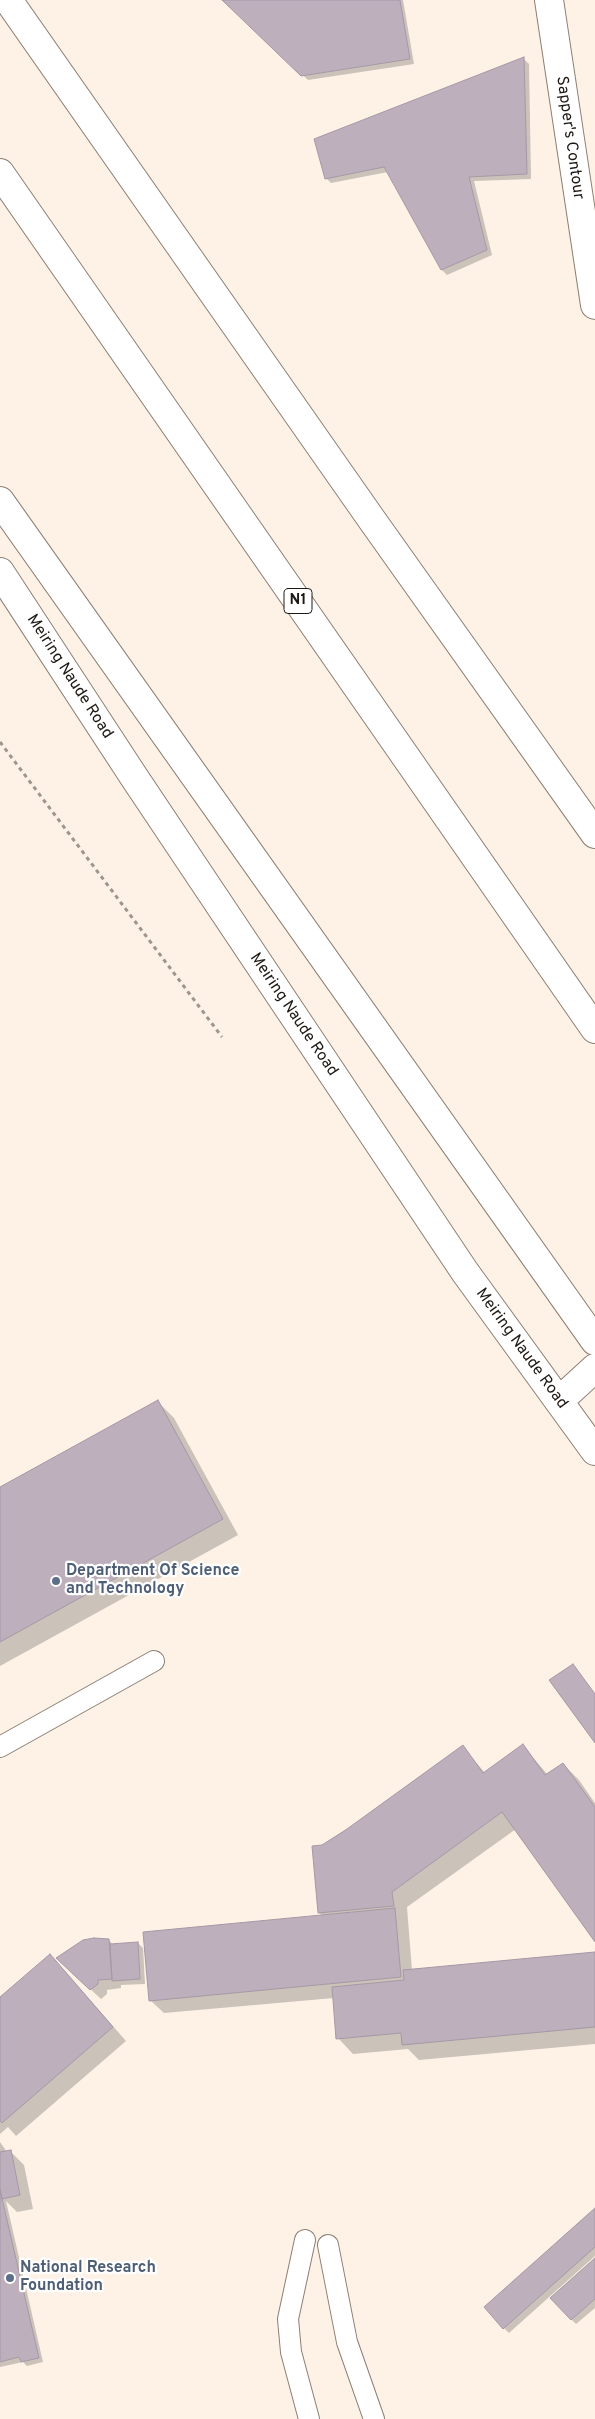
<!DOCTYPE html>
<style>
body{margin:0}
canvas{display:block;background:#fef2e7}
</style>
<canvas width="595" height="2419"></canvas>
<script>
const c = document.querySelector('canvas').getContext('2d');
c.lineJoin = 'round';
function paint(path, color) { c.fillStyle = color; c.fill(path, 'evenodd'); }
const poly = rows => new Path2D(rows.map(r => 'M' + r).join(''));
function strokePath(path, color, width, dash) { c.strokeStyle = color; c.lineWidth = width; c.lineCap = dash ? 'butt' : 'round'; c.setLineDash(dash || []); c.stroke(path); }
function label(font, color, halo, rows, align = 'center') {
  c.font = font + ' Overpass,sans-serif'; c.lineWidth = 4.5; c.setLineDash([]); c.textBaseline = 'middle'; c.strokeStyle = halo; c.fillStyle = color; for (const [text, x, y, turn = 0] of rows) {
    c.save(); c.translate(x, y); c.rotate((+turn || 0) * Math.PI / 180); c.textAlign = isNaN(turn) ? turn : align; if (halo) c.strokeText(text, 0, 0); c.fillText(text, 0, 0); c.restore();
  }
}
paint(poly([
 [223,0,403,0,414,64,308,80],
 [524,59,529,64,531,179,474,181,492,255,447,275,442,270,388,172,331,183,326,178],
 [158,1402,174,1418,238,1535,0,1666,0,1489],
 [523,1746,548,1775,563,1764,579,1780,595,1803,595,1940,516,1829,407,1907,412,1970,595,1953,595,2044,419,2060,408,2049,353,2054,338,2038,334,1998,164,2013,150,2000,323,1916,319,1913,322,1847,463,1747,485,1773],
 [109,1940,113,1945,138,1943,143,1948,145,1984,121,1985,121,1988,107,1990,107,1994,101,1999,68,1968],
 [63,1969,126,2041,16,2136,8,2127,0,2134,0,1998],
 [0,2142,7,2152,10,2151,24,2165,33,2209,17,2212,6,2201,43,2362,27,2366,23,2362,0,2367],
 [595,2210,595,2256,509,2333,504,2328],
 [595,2260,595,2308,576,2324,572,2320]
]), '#0003');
const building = poly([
 [222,0,400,0,410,59,301,76,222,0],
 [524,57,527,174,469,177,487,250,441,270,384,167,325,179,314,139,524,57],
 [158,1400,223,1519,0,1642,0,1487,158,1400],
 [573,1664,595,1694,595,1743,549,1680,573,1664],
 [523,1744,545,1775,563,1763,595,1807,595,1942,502,1812,392,1892,394,1906,318,1913,312,1846,322,1845,347,1829,463,1745,483,1773,523,1744],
 [395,1908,401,1977,149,2001,143,1932,395,1908],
 [94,1938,109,1939,112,1979,98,1980,98,1984,90,1990,56,1958,83,1940,94,1938],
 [138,1942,140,1979,112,1981,110,1944,138,1942],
 [595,1952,595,2027,402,2045,401,2033,336,2039,332,1987,404,1980,403,1970,595,1952],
 [50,1954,113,2027,2,2123,0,2121,0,1997,50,1954],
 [11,2150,20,2195,2,2199,0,2190,0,2152,11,2150],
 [0,2190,39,2358,21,2362,19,2357,0,2362,0,2190],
 [595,2208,595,2247,503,2329,484,2307,595,2208],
 [595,2258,595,2299,571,2320,550,2298,595,2258]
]);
paint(building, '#bdafbc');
strokePath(building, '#a698a5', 1);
const lane = poly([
 [0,1747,154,1661],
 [305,2240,288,2319,291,2352,309,2419],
 [328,2245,347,2342,374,2419]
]);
const street = poly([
 [549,0,595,305],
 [559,1401,595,1368]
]);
const secondary = poly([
 [0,501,595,1341],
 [0,572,134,777,465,1272,595,1451]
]);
const highway = poly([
 [8,0,372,520,595,834],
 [0,173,595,1029]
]);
strokePath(lane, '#8c7f73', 22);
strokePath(street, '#8c7f73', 30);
strokePath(secondary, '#8c7f73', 30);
strokePath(highway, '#8c7f73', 30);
strokePath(poly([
 [0,742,222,1037]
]), '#9e958d', 3, [4, 4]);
strokePath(lane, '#fff', 20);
strokePath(street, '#fff', 28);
strokePath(secondary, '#fff', 28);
strokePath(highway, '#fff', 28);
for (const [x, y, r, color] of [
 [56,1581,5,"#5c6f8a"],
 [10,2278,5,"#5c6f8a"]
]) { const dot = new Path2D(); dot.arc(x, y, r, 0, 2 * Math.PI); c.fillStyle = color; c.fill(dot); strokePath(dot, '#fff', 2); }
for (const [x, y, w] of [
 [298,601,28]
]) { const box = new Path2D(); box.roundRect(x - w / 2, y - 12.5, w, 25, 4); c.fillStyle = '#fff'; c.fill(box); strokePath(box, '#1e1914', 1); }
label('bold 15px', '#1e1914', null, [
 ["N1",298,601]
]);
label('16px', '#1e1914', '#fff', [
 ["Sapper's Contour",569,138,82],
 ["Meiring Naude Road",69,677,57],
 ["Meiring Naude Road",293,1015,56],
 ["Meiring Naude Road",521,1349,54]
]);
label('bold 16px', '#4e5e75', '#fff', [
 ["Department Of Science",66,1572],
 ["and Technology",66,1590],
 ["National Research",20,2269],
 ["Foundation",20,2287]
], 'left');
</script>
